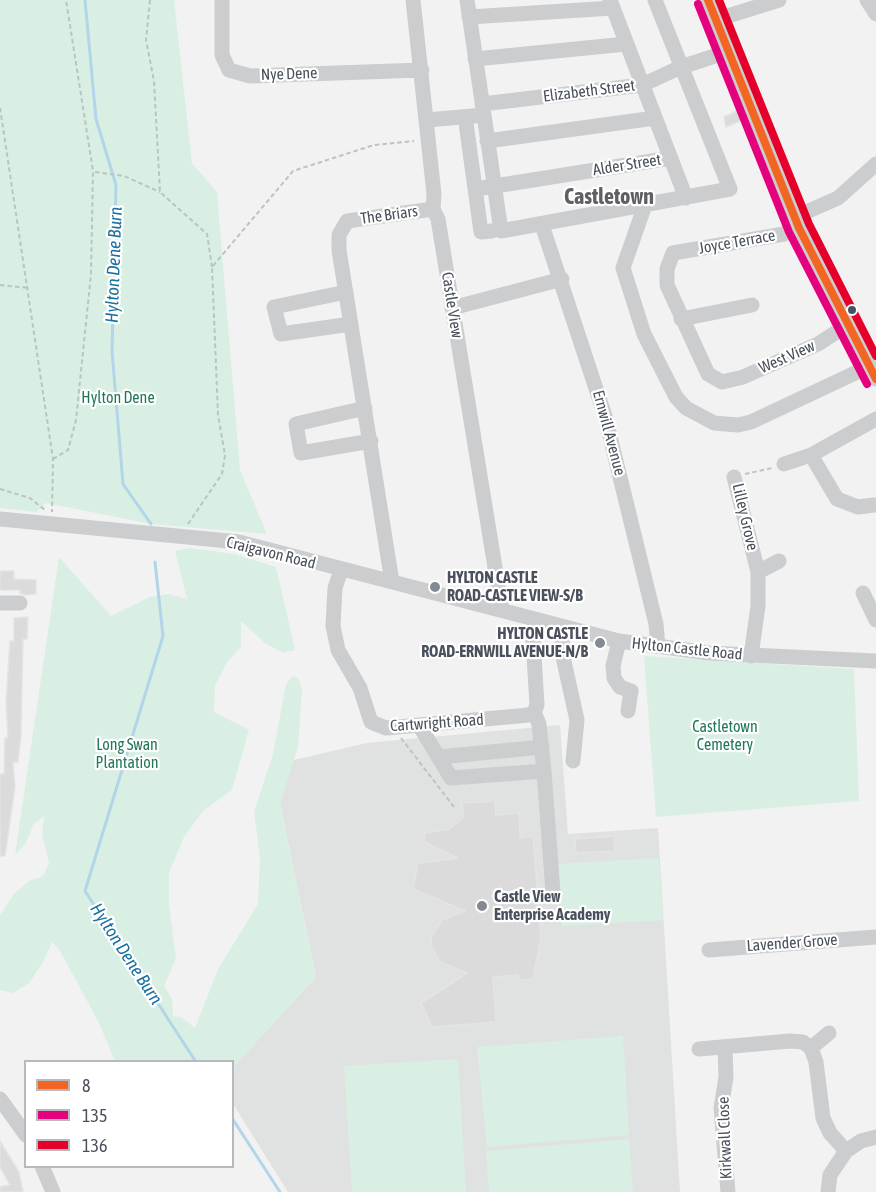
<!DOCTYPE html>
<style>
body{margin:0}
#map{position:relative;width:876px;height:1192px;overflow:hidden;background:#f2f2f2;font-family:"Asap Condensed",sans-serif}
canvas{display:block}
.legend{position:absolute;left:24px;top:1060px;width:210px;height:108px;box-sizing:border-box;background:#fff;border:2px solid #b7b9be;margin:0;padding:8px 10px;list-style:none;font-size:18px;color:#4a515d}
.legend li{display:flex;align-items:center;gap:12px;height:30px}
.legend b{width:30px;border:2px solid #b7b9be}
</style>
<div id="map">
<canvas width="876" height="1192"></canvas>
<ul class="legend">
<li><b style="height:8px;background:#f26522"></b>8</li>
<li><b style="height:8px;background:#e5007d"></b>135</li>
<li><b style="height:8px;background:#e4002b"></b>136</li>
</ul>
</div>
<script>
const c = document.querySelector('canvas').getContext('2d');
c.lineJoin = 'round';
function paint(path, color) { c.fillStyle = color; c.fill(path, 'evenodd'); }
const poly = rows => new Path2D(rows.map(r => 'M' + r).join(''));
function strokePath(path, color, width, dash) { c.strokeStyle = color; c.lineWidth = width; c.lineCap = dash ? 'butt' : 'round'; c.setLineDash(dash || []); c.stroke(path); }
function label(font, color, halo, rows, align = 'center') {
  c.font = font + ' "Asap Condensed",sans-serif'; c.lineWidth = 4.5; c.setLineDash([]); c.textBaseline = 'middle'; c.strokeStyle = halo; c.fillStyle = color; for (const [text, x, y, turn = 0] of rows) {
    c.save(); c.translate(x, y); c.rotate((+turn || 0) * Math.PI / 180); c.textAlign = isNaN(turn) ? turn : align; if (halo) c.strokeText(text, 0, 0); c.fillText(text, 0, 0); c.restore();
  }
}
paint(poly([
 [560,725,568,834,658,828,680,1192,288,1192,233,1104,232,1068,316,977,272,765,367,743]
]), '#e0e1e1');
paint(poly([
 [0,0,174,0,192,163,217,192,240,470,267,534,151,524,46,503,36,512,0,508],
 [189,548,234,554,276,567,295,650,283,653,265,643,241,621,241,647,228,661,215,685,214,712,249,730,232,790,203,811,184,837,169,873,169,905,176,958,164,986,172,999,173,1016,181,1017,195,1028,218,969,258,904,260,857,254,812,273,754,286,684,292,676,298,678,302,688,298,747,280,805,316,977,233,1068,232,1062,115,1061,98,1021,60,951,52,942,42,964,29,983,13,993,0,990,0,915,14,894,29,881,43,876,49,863,42,835,44,816,34,824,25,844,15,855,59,557,111,616,150,597,168,594,187,599,175,551],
 [644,656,854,669,859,801,656,817],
 [659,858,663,920,562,926,558,864],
 [623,1036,629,1135,487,1147,477,1047],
 [458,1059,466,1192,352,1192,344,1066],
 [629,1139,633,1192,489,1192,486,1151]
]), '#d9efe4');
strokePath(poly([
 [85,0,96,119,116,185,112,351,123,484,151,524],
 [155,562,163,636,85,891,196,1062],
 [232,1118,280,1192]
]), '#b2d5e8', 3);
const building = poly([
 [741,109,745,119,726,127,724,117,741,109],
 [0,571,14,571,14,579,36,580,36,594,25,595,20,593,20,590,0,590,0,571],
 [28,617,27,639,23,639,21,736,18,762,13,762,15,787,5,856,0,856,0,774,4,774,5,738,8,738,6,702,10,641,14,641,14,618,28,617],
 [495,801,496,815,519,813,520,838,533,836,541,938,533,979,519,980,518,975,493,977,496,1022,432,1027,421,1003,467,973,440,962,431,945,432,935,442,920,465,911,413,889,418,863,458,858,424,842,425,833,449,829,463,818,462,803,495,801],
 [614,836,615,851,576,853,575,839,614,836],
 [0,1141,19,1172,23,1192,0,1192,0,1187,10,1185,0,1167,0,1141]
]);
paint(building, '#dbdbdc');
strokePath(building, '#e4e4e5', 1.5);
strokePath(poly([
 [150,0,146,40,154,81,160,192,207,234,212,267],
 [0,108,53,459,52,512],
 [95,172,124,176,160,192],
 [0,285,29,288],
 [53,459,68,450,76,420,91,274,93,171,66,0],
 [745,474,772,468],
 [0,489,30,498,45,510],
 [188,524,222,474,225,455,218,415,212,267,293,171,374,145,414,141],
 [401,738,454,807]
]), '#bac4c2', 2, [4.5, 3]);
strokePath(poly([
 [222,0,222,55,229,70,250,76,422,70],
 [413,0,434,194,433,209,438,219,502,610],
 [610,0,686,198],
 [708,0,799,228,876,379],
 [867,0,876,14],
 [469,17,613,8],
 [715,20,779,0],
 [475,59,626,44],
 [482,104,642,85,681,67,727,52],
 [484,115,501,231,730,189,655,0],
 [427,120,484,115,467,0],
 [466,123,481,232,492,231],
 [487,141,655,118],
 [476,189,671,158],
 [645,205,623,268,644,334,676,397,686,408,714,423,738,425,751,422,870,366],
 [795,217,838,198,876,164],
 [542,225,605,416,656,624,658,646],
 [799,228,784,234,673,253,667,269,667,285,708,374,722,382,743,377,818,344,849,324],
 [346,292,274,307,281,334,351,324],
 [452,308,562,279],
 [681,319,752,305],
 [365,408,296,424,301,453,371,441],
 [811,455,837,499,858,507,874,505],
 [784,464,811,455,876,419],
 [734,477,758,572,758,606,751,656],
 [0,519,239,542,619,641,709,653,876,661],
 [341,570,335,588,333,626,338,650,360,688,371,722,386,728,529,715,534,712,537,705,533,640,538,621],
 [758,572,779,561],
 [392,582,339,250,339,235,347,221,433,209],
 [863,593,876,620],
 [0,603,20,603],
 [566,628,561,648,577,720,573,761],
 [619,641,613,666,614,678,620,687,631,691,628,711],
 [419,725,451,778,544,771,539,724,534,712],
 [439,757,542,747],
 [544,771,553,892],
 [709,950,876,937],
 [725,1048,726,1077,721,1108,728,1192],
 [811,1048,829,1033],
 [699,1049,790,1041,803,1042,811,1048,816,1062,823,1118,830,1133,846,1151],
 [0,1099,26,1135],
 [42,1166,53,1192],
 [828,1192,830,1175,846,1151,861,1141,876,1137]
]), '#cccdcf', 15);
strokePath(poly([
 [708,0,799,228,876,379]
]), '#f26522', 8);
strokePath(poly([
 [698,4,789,232,867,384]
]), '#e5007d', 8);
strokePath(poly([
 [719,0,809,224,876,356]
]), '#e4002b', 8);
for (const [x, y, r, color] of [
 [852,310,5,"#4a515d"],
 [435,587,6,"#858991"],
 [600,643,6,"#858991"],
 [482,906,6,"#858991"]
]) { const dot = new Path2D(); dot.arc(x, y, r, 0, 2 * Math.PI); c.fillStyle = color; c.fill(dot); strokePath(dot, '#fff', 2); }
label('16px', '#4a515d', '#fff', [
 ["Nye Dene",289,74,-2],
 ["Elizabeth Street",589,91,-7],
 ["Alder Street",627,165,-9],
 ["The Briars",389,215,-8],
 ["Joyce Terrace",737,242,-10],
 ["Castle View",452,305,81],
 ["West View",787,357,-24],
 ["Ernwill Avenue",609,433,75],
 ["Lilley Grove",745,517,77],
 ["Craigavon Road",271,553,14],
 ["Hylton Castle Road",687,649,6],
 ["Cartwright Road",437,723,-4],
 ["Lavender Grove",792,943,-4],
 ["Kirkwall Close",725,1138,-92]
]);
label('16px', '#217859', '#fff', [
 ["Hylton Dene",118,398],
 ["Castletown",725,727],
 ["Cemetery",725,745],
 ["Long Swan",127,745],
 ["Plantation",127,763]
]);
label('bold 16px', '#4a515d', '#fff', [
 ["HYLTON CASTLE",447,578],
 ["ROAD-CASTLE VIEW-S/B",447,596],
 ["HYLTON CASTLE",588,634,"right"],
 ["ROAD-ERNWILL AVENUE-N/B",588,652,"right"],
 ["Castle View",494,897],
 ["Enterprise Academy",494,915]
], 'left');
label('italic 18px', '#1a71a0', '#fff', [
 ["Hylton Dene Burn",114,265,-88],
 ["Hylton Dene Burn",126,954,57]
]);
label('bold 22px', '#5e6065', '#fff', [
 ["Castletown",609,197]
]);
</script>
